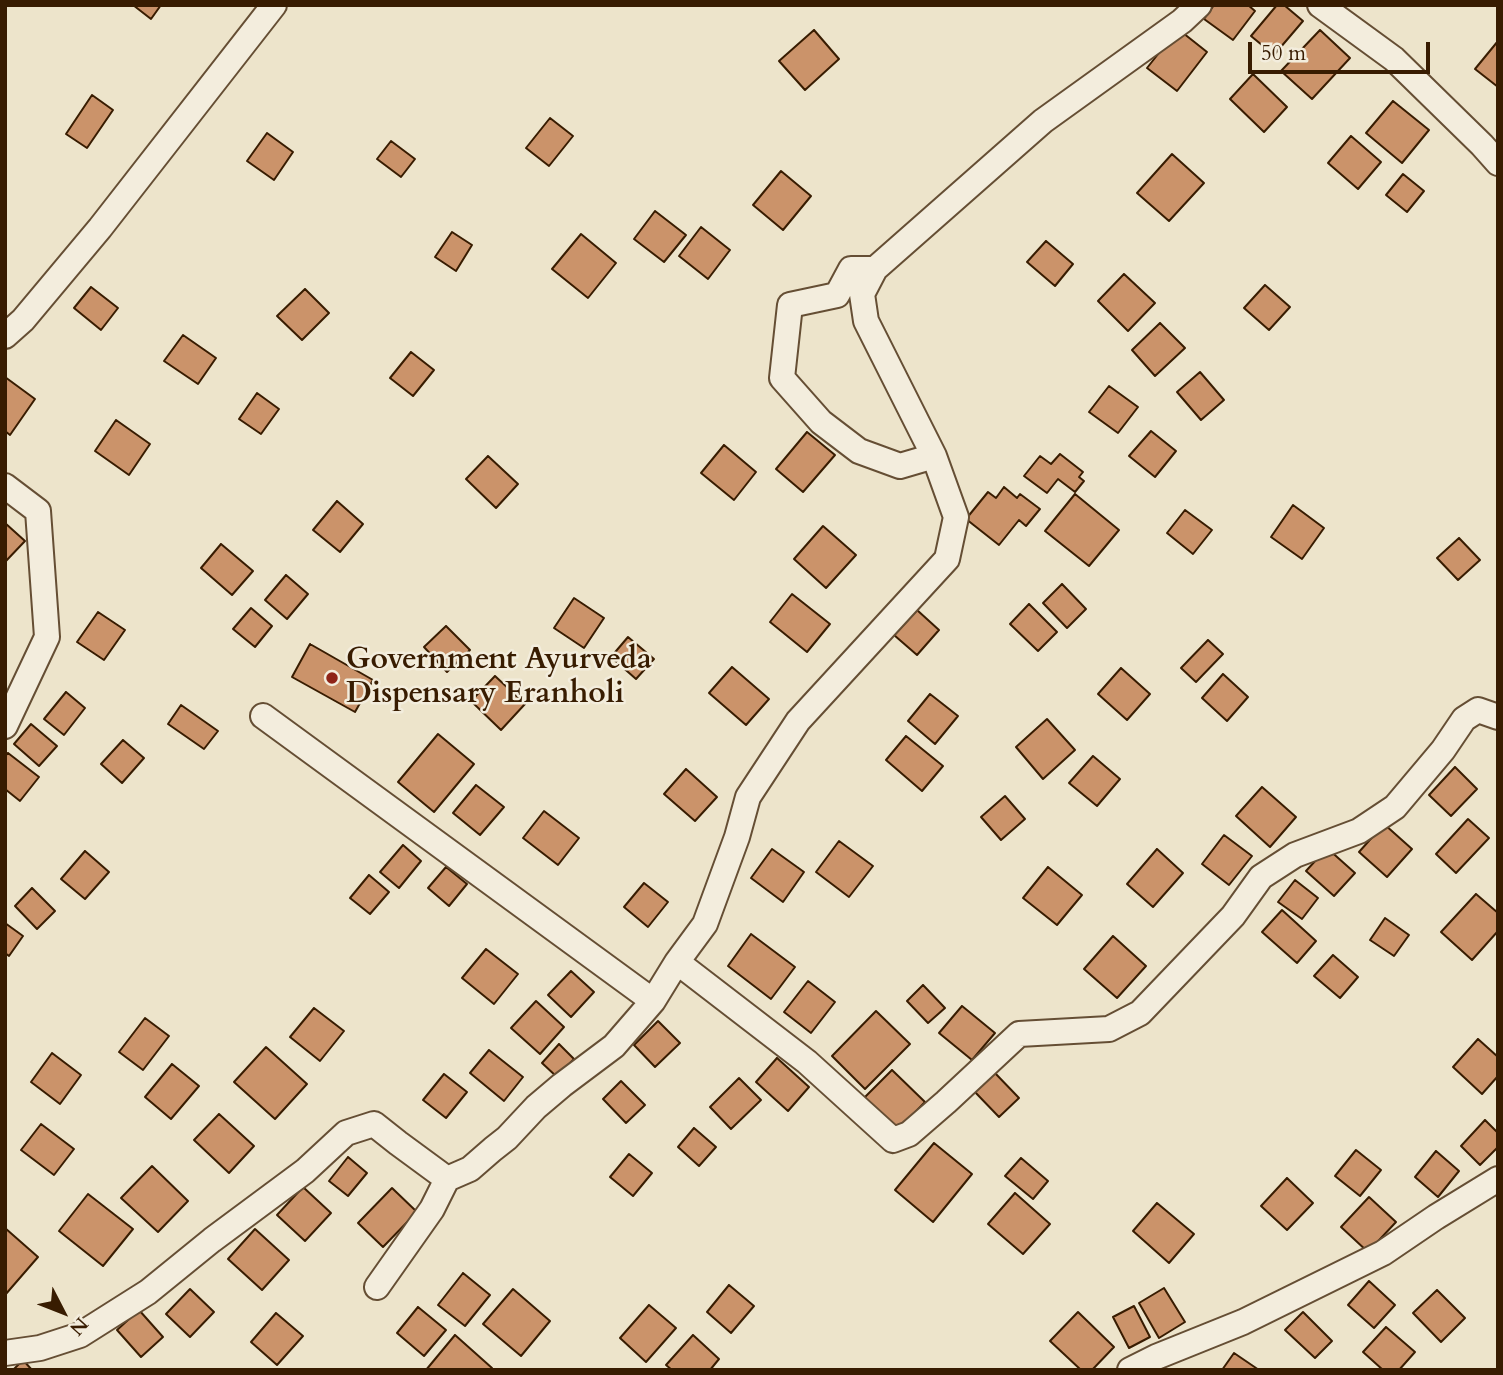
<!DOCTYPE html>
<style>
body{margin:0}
#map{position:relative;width:1503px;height:1375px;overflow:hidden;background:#ede4cb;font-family:Cardo,serif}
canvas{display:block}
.frame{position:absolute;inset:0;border:7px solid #381c01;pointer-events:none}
.north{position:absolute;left:28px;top:1277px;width:70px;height:70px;-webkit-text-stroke:5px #f3eddd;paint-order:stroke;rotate:132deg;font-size:19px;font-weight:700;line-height:28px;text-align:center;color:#381c01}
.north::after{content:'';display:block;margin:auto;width:24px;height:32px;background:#381c01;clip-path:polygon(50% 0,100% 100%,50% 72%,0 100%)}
.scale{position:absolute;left:1248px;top:42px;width:182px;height:32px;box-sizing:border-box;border:4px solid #381c01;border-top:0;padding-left:9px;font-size:21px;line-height:24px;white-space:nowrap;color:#381c01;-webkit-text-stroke:5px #f3eddd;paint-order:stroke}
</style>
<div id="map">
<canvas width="1503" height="1375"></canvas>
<div class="frame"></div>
<div class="north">N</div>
<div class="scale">50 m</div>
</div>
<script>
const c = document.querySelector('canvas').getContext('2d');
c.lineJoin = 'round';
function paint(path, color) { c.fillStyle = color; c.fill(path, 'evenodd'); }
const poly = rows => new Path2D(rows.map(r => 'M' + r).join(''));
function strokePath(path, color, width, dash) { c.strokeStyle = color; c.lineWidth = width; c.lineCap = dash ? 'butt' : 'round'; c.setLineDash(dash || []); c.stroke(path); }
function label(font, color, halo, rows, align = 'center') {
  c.font = font + ' Cardo,serif'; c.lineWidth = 5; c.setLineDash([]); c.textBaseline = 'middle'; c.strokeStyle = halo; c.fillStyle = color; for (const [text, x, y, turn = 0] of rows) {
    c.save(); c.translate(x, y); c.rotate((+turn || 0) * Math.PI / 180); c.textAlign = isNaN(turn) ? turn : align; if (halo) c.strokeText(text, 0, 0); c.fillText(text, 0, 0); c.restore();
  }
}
const building = poly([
 [133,5,161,5,151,19,133,5],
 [1214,5,1248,5,1255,11,1233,40,1204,19,1214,5],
 [1277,5,1284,5,1303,21,1274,55,1251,36,1277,5],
 [1178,29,1207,52,1177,91,1147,68,1178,29],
 [814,30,839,59,805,90,779,61,814,30],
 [1320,30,1350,58,1312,99,1281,71,1320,30],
 [1498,41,1498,87,1475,69,1498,41],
 [1253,74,1287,107,1264,132,1230,99,1253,74],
 [92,95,113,110,87,148,66,134,92,95],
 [1393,101,1429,130,1402,163,1366,133,1393,101],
 [550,118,573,136,549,166,526,148,550,118],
 [267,133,293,152,274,180,247,161,267,133],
 [1351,136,1381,162,1358,189,1328,163,1351,136],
 [391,141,415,159,401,177,377,159,391,141],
 [1172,154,1204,183,1169,221,1137,193,1172,154],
 [781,171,811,196,783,230,753,205,781,171],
 [1403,174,1424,191,1407,212,1386,195,1403,174],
 [655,211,686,235,664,262,634,239,655,211],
 [701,227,730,250,708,279,679,256,701,227],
 [452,232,472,245,456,271,435,257,452,232],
 [581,234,616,263,588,298,552,269,581,234],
 [1046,241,1073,264,1055,286,1027,262,1046,241],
 [1124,274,1155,303,1128,331,1098,301,1124,274],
 [1265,285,1290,307,1269,330,1244,308,1265,285],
 [91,287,118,308,101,330,74,308,91,287],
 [305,289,329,313,302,340,277,316,305,289],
 [1160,323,1185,348,1155,376,1132,350,1160,323],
 [183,335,216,358,198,384,164,361,183,335],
 [411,352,434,370,413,396,390,378,411,352],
 [1200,372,1224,400,1201,420,1177,392,1200,372],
 [5,377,35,399,10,435,5,431,5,377],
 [1109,386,1138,407,1118,433,1089,412,1109,386],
 [257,393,279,409,261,434,239,419,257,393],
 [116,420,150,444,129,475,95,451,116,420],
 [1151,431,1176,451,1155,477,1129,456,1151,431],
 [807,432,835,455,803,492,776,469,807,432],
 [724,445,756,472,734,500,701,473,724,445],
 [1060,454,1083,472,1079,477,1084,481,1075,492,1058,479,1047,493,1024,476,1040,456,1051,464,1060,454],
 [488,456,518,484,496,508,466,479,488,456],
 [1004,487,1017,498,1020,494,1040,509,1026,526,1019,520,999,545,966,519,988,492,996,498,1004,487],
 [1075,494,1119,530,1089,566,1045,531,1075,494],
 [337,501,363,524,340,552,313,530,337,501],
 [1293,505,1324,528,1302,559,1271,537,1293,505],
 [1185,510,1212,530,1193,554,1167,533,1185,510],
 [5,523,25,541,5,562,5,523],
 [823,526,856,555,826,588,794,559,823,526],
 [1459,538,1480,560,1458,580,1437,558,1459,538],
 [221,544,253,571,232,595,201,568,221,544],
 [286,575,308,594,287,619,265,600,286,575],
 [1062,584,1086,609,1067,628,1043,603,1062,584],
 [792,594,830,624,807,652,770,622,792,594],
 [574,598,604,618,584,648,554,628,574,598],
 [1029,604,1057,632,1038,651,1010,624,1029,604],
 [251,608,272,626,255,647,233,629,251,608],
 [917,610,939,630,917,655,894,635,917,610],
 [98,612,125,630,104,660,77,642,98,612],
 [446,626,470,650,447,672,424,647,446,626],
 [628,637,654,659,636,679,611,657,628,637],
 [1208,640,1223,654,1196,682,1181,668,1208,640],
 [310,644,373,680,355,712,292,677,310,644],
 [732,667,769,699,746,725,709,693,732,667],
 [1121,668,1150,694,1127,720,1098,694,1121,668],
 [1223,674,1248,697,1227,721,1202,698,1223,674],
 [495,676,525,704,501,730,471,701,495,676],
 [66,692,85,708,64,735,44,719,66,692],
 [930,694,958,716,935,744,908,721,930,694],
 [181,705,218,731,204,749,168,724,181,705],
 [1047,719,1075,750,1043,779,1016,747,1047,719],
 [31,724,57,746,39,766,14,744,31,724],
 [438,734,474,764,434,812,398,782,438,734],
 [906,736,943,766,922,791,886,760,906,736],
 [123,740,144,758,122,783,101,764,123,740],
 [8,753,39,777,20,801,5,789,5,756,8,753],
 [1093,756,1120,779,1097,806,1069,783,1093,756],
 [1455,767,1477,789,1451,816,1429,795,1455,767],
 [686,769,717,797,695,821,664,794,686,769],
 [476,785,504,807,480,835,453,813,476,785],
 [1262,787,1296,817,1270,847,1236,816,1262,787],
 [1005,796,1025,819,1001,840,981,817,1005,796],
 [544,811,579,838,558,865,523,838,544,811],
 [1468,819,1489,838,1456,873,1436,854,1468,819],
 [1384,824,1412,849,1387,877,1359,852,1384,824],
 [1224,835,1252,856,1229,885,1202,864,1224,835],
 [839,841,873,866,849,897,816,872,839,841],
 [403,845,421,861,399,888,380,872,403,845],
 [1327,848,1355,873,1334,896,1306,871,1327,848],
 [772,849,804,872,783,902,751,878,772,849],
 [1157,849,1183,873,1153,907,1127,884,1157,849],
 [85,851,109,872,85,899,61,879,85,851],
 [446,867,467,884,449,906,428,888,446,867],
 [1048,867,1082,895,1057,925,1023,898,1048,867],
 [369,875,389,892,370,914,350,898,369,875],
 [1295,880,1318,898,1302,919,1278,902,1295,880],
 [644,883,668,902,648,927,624,907,644,883],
 [32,888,55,911,37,929,15,906,32,888],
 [1476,894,1498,913,1498,931,1472,960,1441,932,1476,894],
 [1282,910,1316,941,1297,963,1262,932,1282,910],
 [1385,918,1409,935,1394,956,1370,940,1385,918],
 [5,923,23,936,9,956,5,953,5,923],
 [751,934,795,967,771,999,728,966,751,934],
 [1113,936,1146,966,1117,998,1084,969,1113,936],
 [486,949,518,974,494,1004,462,978,486,949],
 [1333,955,1358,977,1340,998,1314,976,1333,955],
 [571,971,594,992,571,1017,548,995,571,971],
 [808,981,835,1002,811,1033,784,1012,808,981],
 [923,985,945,1008,928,1023,907,1001,923,985],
 [536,1001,564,1027,540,1054,511,1028,536,1001],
 [962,1006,995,1033,972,1060,939,1033,962,1006],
 [314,1008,344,1031,320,1061,290,1037,314,1008],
 [876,1011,910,1044,865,1089,832,1056,876,1011],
 [145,1018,169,1036,143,1070,119,1052,145,1018],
 [658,1021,680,1043,655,1067,634,1045,658,1021],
 [1478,1039,1498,1057,1498,1076,1482,1094,1453,1067,1478,1039],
 [559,1044,574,1059,557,1077,542,1063,559,1044],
 [266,1047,307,1084,275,1119,234,1082,266,1047],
 [489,1050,523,1077,504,1101,470,1073,489,1050],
 [52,1053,81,1075,60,1104,31,1082,52,1053],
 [777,1058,809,1087,788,1111,756,1082,777,1058],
 [172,1064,199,1086,171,1119,145,1097,172,1064],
 [892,1070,925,1102,896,1132,862,1100,892,1070],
 [994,1072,1019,1098,999,1117,974,1091,994,1072],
 [444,1074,467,1092,446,1118,423,1100,444,1074],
 [739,1078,761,1100,731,1129,710,1107,739,1078],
 [621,1081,645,1105,626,1123,603,1099,621,1081],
 [219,1114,254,1146,229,1173,194,1140,219,1114],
 [1485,1120,1498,1133,1498,1147,1480,1165,1461,1146,1485,1120],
 [41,1124,74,1149,54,1175,21,1150,41,1124],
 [694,1128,716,1147,699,1166,678,1147,694,1128],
 [934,1143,972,1174,933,1222,895,1190,934,1143],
 [1356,1150,1381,1170,1360,1196,1335,1176,1356,1150],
 [1436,1151,1459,1171,1438,1197,1415,1177,1436,1151],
 [629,1154,652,1173,633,1196,610,1177,629,1154],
 [348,1157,367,1173,348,1196,329,1181,348,1157],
 [1021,1158,1048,1181,1033,1199,1005,1176,1021,1158],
 [152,1166,188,1201,158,1232,121,1198,152,1166],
 [1287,1178,1313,1203,1287,1230,1261,1206,1287,1178],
 [303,1187,331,1213,305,1241,277,1215,303,1187],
 [392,1188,417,1212,383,1247,358,1223,392,1188],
 [1015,1193,1050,1224,1023,1254,988,1224,1015,1193],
 [88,1194,133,1229,103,1266,59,1231,88,1194],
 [1369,1197,1396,1222,1368,1252,1341,1227,1369,1197],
 [1157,1203,1194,1234,1169,1263,1133,1231,1157,1203],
 [5,1228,38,1257,5,1295,5,1228],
 [255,1229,289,1260,262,1290,228,1259,255,1229],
 [463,1273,490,1295,465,1326,438,1305,463,1273],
 [1369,1281,1395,1305,1374,1328,1348,1305,1369,1281],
 [729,1285,754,1306,731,1333,707,1312,729,1285],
 [1164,1288,1185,1322,1159,1338,1139,1303,1164,1288],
 [190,1289,214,1312,190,1337,166,1314,190,1289],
 [513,1289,550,1321,521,1356,483,1324,513,1289],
 [1437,1290,1465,1318,1441,1342,1413,1313,1437,1290],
 [649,1305,676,1328,646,1362,620,1338,649,1305],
 [1134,1306,1150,1337,1129,1348,1113,1317,1134,1306],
 [418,1307,446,1330,424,1356,397,1333,418,1307],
 [139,1310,163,1337,141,1357,117,1330,139,1310],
 [1078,1312,1114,1347,1092,1370,1081,1370,1050,1341,1078,1312],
 [1303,1312,1332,1341,1315,1358,1285,1330,1303,1312],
 [276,1313,303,1336,277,1365,251,1342,276,1313],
 [1386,1327,1415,1352,1399,1370,1383,1370,1363,1352,1386,1327],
 [455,1335,492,1368,491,1370,426,1370,455,1335],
 [693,1335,719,1359,710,1370,672,1370,666,1365,693,1335],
 [1234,1353,1259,1370,1222,1370,1234,1353],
 [23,1360,32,1370,13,1370,23,1360]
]);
paint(building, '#cb936a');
strokePath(building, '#381c01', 2);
const minor = poly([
 [1320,5,1394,59,1482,145,1498,163],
 [875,269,851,269,837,295,790,305,782,378,821,422,859,451,900,466,934,456],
 [5,336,23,320,100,228,274,5],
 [5,486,38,511,47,637,5,726],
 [263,716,653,1001],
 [677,962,807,1062,893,1140,909,1134,946,1102,1019,1034,1109,1029,1140,1013,1233,916,1261,877,1295,855,1359,831,1395,807,1443,750,1464,719,1478,710,1498,717],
 [377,1287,432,1209,447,1179],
 [5,1353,40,1348,80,1335,148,1292,212,1240,305,1171,346,1133,374,1124,398,1143,447,1179,470,1169,493,1149,507,1138,536,1107,562,1085,614,1046,653,1001,677,962,705,924,737,837,748,797,798,721,947,559,956,517,934,456,866,321,862,294,875,269,1043,121,1182,21,1199,5],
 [1130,1370,1156,1357,1243,1322,1383,1253,1436,1217,1498,1179]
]);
strokePath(minor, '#654e34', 28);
strokePath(minor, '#f3eddd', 24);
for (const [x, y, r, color] of [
 [332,678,7,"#8f2418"]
]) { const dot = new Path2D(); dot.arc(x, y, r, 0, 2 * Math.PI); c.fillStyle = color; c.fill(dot); strokePath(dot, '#f3eddd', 2.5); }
label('bold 30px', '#381c01', '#f3eddd', [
 ["Government Ayurveda",346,661],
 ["Dispensary Eranholi",346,695]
], 'left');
</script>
